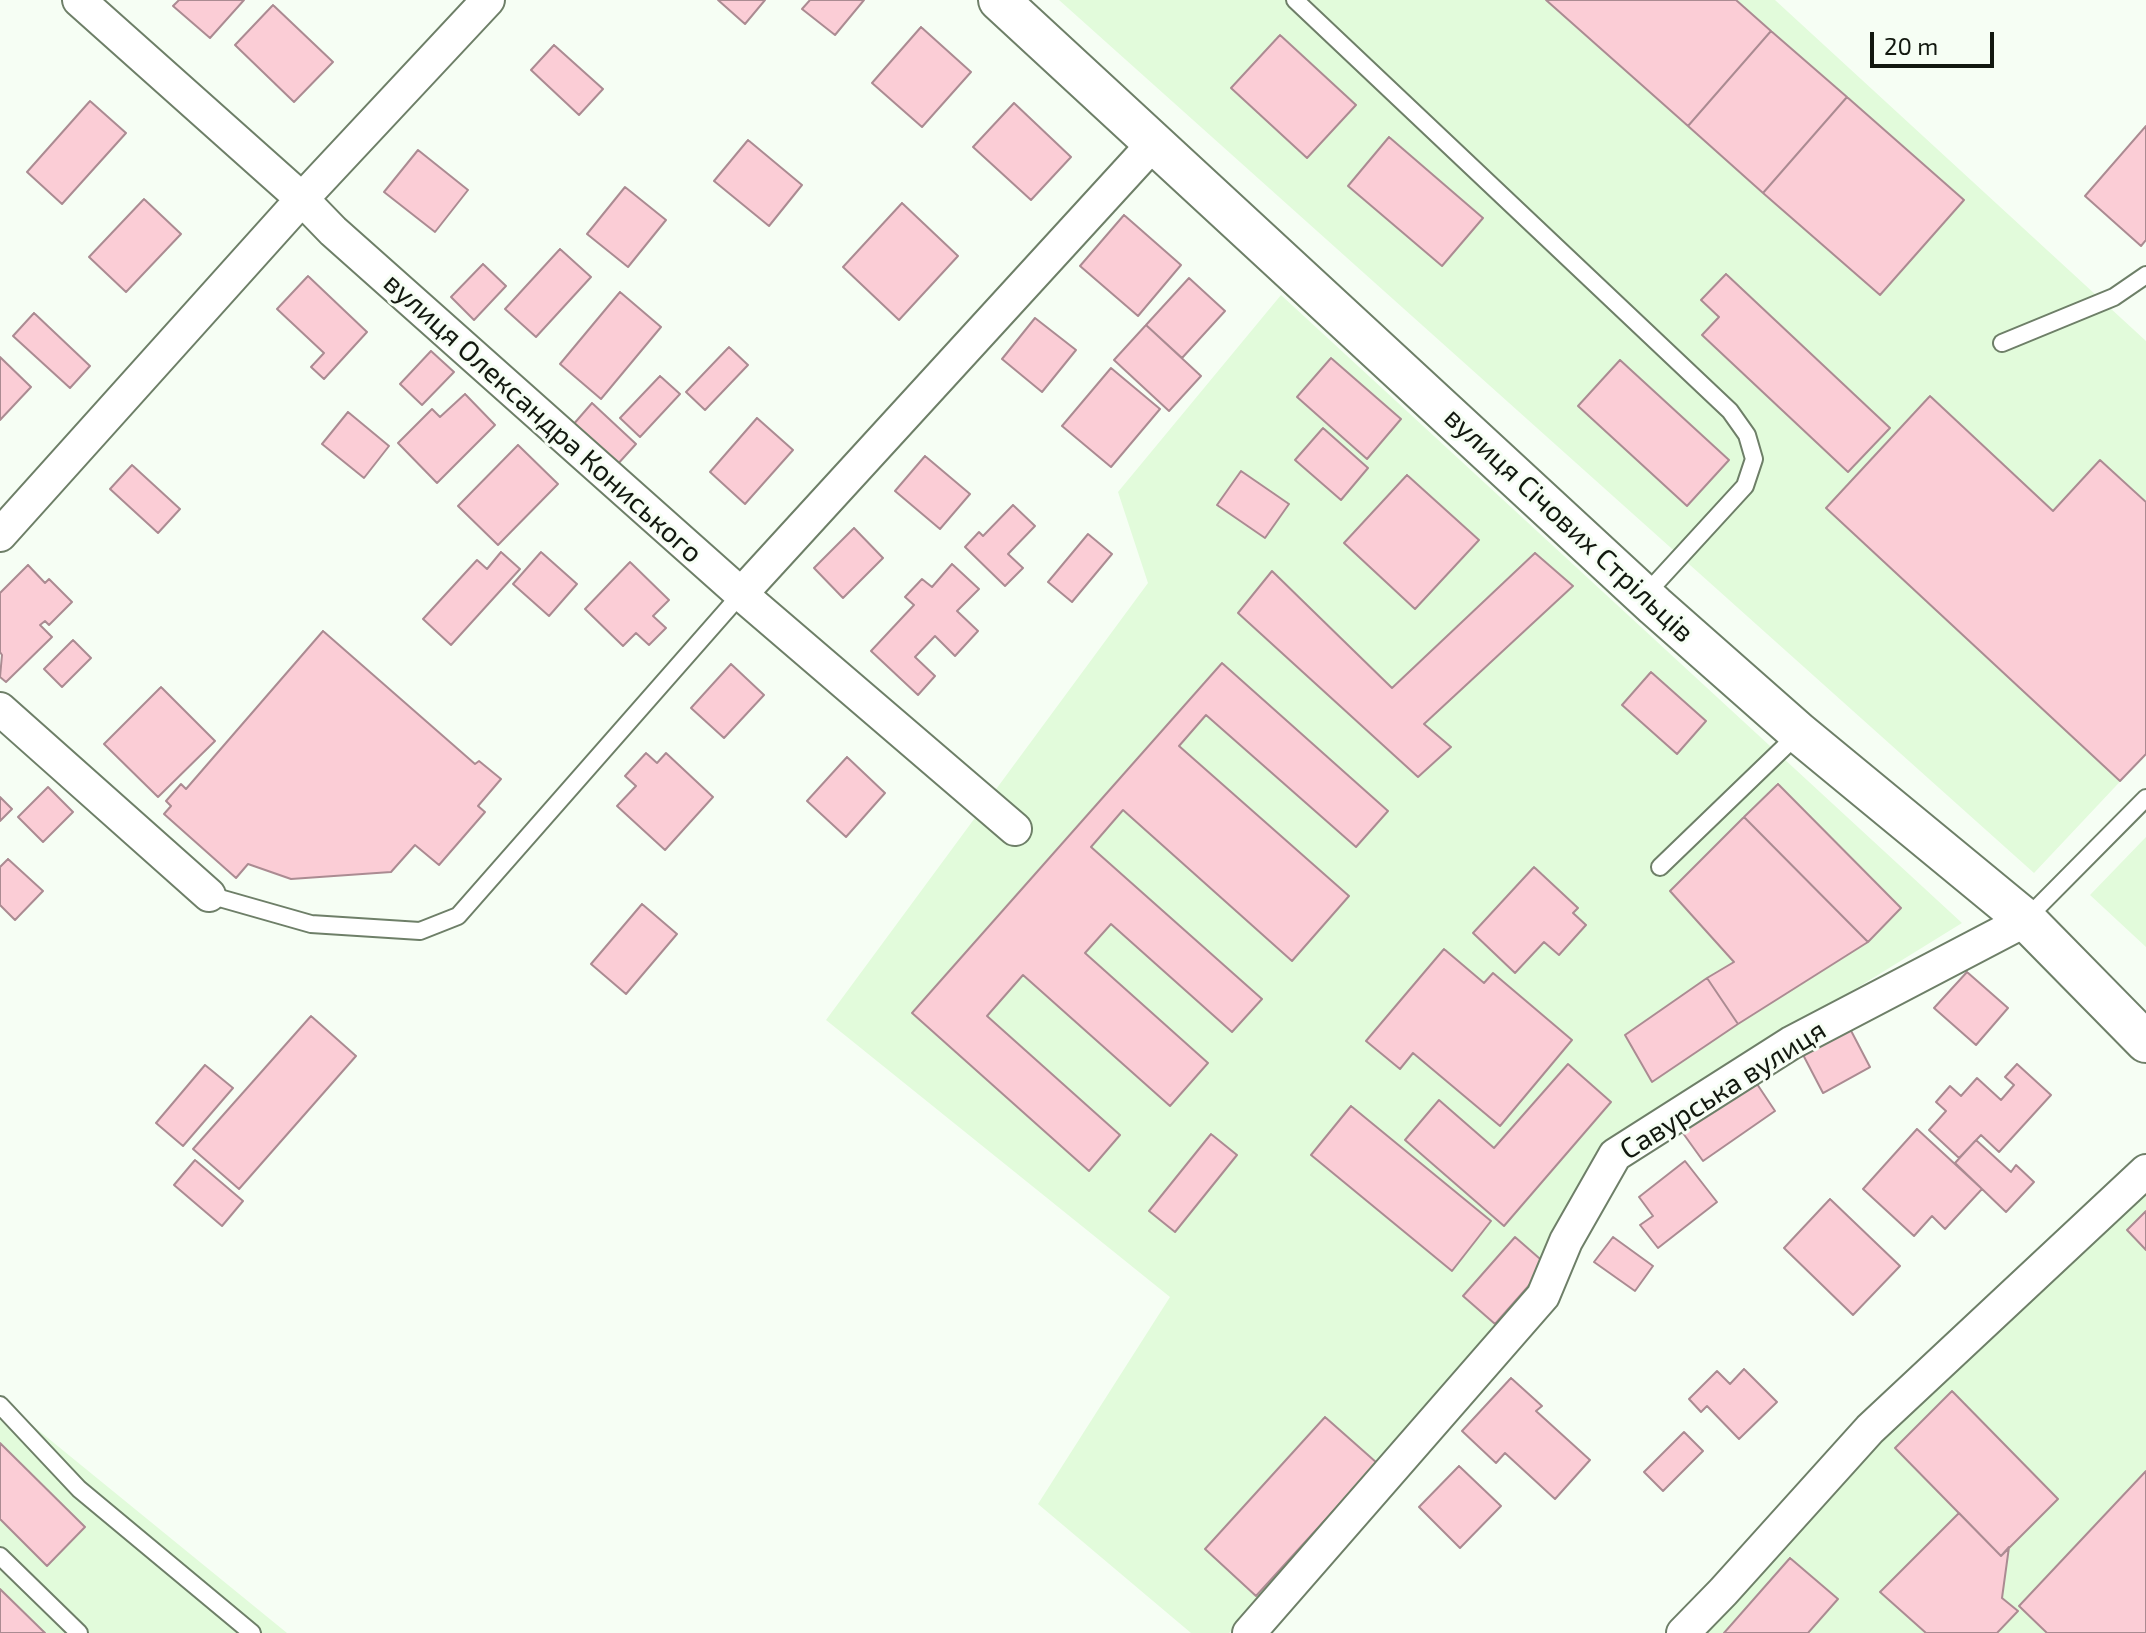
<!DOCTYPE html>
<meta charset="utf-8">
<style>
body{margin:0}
#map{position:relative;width:2146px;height:1633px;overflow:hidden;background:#f6fef4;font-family:"Exo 2",sans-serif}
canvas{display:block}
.scale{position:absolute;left:1870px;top:32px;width:124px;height:36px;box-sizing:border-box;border:4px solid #12180f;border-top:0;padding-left:10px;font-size:24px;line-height:28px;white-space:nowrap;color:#12180f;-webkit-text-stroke:6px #f6fef4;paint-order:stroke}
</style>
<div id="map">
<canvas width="2146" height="1633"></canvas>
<div class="scale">20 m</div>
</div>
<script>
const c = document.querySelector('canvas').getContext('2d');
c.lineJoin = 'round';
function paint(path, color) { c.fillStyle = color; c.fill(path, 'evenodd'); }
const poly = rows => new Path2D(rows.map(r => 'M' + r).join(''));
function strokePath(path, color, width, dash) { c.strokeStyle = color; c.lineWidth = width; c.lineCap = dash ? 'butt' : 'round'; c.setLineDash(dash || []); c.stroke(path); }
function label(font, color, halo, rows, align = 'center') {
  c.font = font + ' "Exo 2",sans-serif'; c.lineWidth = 6; c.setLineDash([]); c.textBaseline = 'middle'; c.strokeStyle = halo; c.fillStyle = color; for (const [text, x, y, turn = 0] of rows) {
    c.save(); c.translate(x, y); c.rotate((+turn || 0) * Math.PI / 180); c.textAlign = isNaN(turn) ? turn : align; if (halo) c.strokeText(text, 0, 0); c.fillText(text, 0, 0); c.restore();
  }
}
paint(poly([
 [1059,0,1775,0,2146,341,2146,754,2034,873],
 [1281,295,1962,923,1601,1146,1533,1292,1229,1633,1191,1633,1038,1504,1170,1297,826,1020,1148,583,1118,492],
 [2146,837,2146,947,2090,895],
 [2146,1195,2146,1633,1682,1633,1777,1528],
 [0,1399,287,1633,0,1633]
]), '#e2fbdb');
const building = poly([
 [179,0,244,0,210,38,173,6,179,0],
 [718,0,765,0,745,24,718,0],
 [810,0,864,0,835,35,802,9,810,0],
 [1546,0,1736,0,1771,31,1688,126,1546,0],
 [273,5,333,62,294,102,235,45,273,5],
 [921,27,971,72,922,127,872,83,921,27],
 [1771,31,1847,97,1763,193,1688,126,1771,31],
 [1280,35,1356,105,1307,158,1231,88,1280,35],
 [554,45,603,89,579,115,531,70,554,45],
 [1847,97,1964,200,1880,295,1763,193,1847,97],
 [90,101,126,133,62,204,27,172,90,101],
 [1014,103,1071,157,1031,200,973,147,1014,103],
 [2146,126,2146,240,2141,246,2085,196,2146,126],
 [1389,137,1483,218,1442,266,1348,186,1389,137],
 [748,140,802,185,769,226,714,181,748,140],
 [418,150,468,190,435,232,384,192,418,150],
 [625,187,666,220,628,267,587,234,625,187],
 [144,199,181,234,126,292,89,257,144,199],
 [902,203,958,256,899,320,843,267,902,203],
 [1124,215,1181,265,1138,316,1080,266,1124,215],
 [560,249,591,277,536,337,505,309,560,249],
 [483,264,506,286,474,320,451,297,483,264],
 [1726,274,1890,428,1848,472,1702,335,1719,317,1701,300,1726,274],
 [308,276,367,332,324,379,311,367,324,353,277,309,308,276],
 [1189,278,1225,311,1182,358,1146,325,1189,278],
 [620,292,661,327,601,399,560,364,620,292],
 [34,313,90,366,70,388,13,336,34,313],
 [1035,318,1076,350,1042,392,1002,359,1035,318],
 [1146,325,1201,376,1169,411,1114,360,1146,325],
 [729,347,748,365,705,410,686,392,729,347],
 [431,351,454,372,422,405,400,384,431,351],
 [0,357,31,387,0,420,0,357],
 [1331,358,1401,419,1367,459,1297,397,1331,358],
 [1620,360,1729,460,1687,506,1578,406,1620,360],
 [1111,368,1160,409,1111,467,1062,426,1111,368],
 [660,376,680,394,640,437,620,418,660,376],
 [465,394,495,425,437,483,398,443,432,409,440,417,465,394],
 [1930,396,2053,511,2100,460,2146,502,2146,754,2120,781,1826,508,1930,396],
 [592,403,636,444,616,466,572,426,592,403],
 [348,412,389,446,364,478,322,444,348,412],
 [757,418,793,450,745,504,710,472,757,418],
 [1323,428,1368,468,1341,500,1295,460,1323,428],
 [518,445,558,484,498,545,458,506,518,445],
 [925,456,970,494,940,529,895,491,925,456],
 [132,465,180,509,158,533,110,489,132,465],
 [1241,471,1289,504,1265,538,1217,505,1241,471],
 [1407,475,1479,540,1415,609,1344,543,1407,475],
 [1013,505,1035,526,1008,554,1023,568,1005,586,965,547,979,532,983,536,1013,505],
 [854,528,883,558,843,598,814,568,854,528],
 [1088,534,1112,554,1072,602,1048,582,1088,534],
 [501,552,520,569,451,645,423,619,477,560,487,569,501,552],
 [541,552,577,584,549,616,513,584,541,552],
 [1535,553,1573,586,1424,724,1451,747,1418,777,1238,613,1272,571,1392,688,1535,553],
 [630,562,669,600,653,616,666,628,649,645,636,633,623,646,585,609,630,562],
 [952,564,979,589,957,611,978,631,955,656,935,636,915,657,935,676,918,695,871,651,914,605,905,597,922,579,932,587,952,564],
 [28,565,45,583,49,579,72,602,49,625,45,621,40,625,52,637,6,682,0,677,2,655,0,652,0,593,28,565],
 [323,631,475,764,479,761,501,779,478,806,485,812,439,865,415,845,391,872,291,879,248,864,236,878,164,814,171,806,166,801,181,784,186,789,323,631],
 [73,640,91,658,62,687,44,669,73,640],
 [1222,663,1388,811,1356,847,1206,715,1179,746,1349,896,1292,961,1123,810,1091,847,1262,999,1232,1032,1111,924,1085,953,1208,1063,1170,1106,1023,975,987,1016,1120,1135,1089,1171,912,1013,1222,663],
 [731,664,764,695,724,738,691,708,731,664],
 [1651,672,1706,721,1677,754,1622,705,1651,672],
 [161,687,215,741,158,797,104,744,161,687],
 [646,753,657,763,666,753,713,797,665,850,617,806,636,786,625,776,646,753],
 [847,757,885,793,846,837,807,801,847,757],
 [1778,784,1901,908,1868,942,1744,817,1778,784],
 [48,787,73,812,43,842,18,817,48,787],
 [0,797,12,809,0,821,0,797],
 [1744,817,1868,942,1738,1024,1707,978,1734,962,1670,891,1744,817],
 [8,859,43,891,15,920,0,905,0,867,8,859],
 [1534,867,1578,908,1573,913,1586,925,1559,955,1544,942,1515,973,1473,933,1534,867],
 [642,904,677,934,626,994,591,964,642,904],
 [1444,949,1484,983,1493,973,1572,1040,1500,1126,1413,1053,1400,1069,1366,1041,1444,949],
 [1967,972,2008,1008,1976,1045,1934,1008,1967,972],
 [1707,978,1738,1024,1652,1082,1625,1035,1707,978],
 [311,1016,356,1056,239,1189,193,1149,311,1016],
 [1847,1023,1870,1067,1823,1093,1800,1049,1847,1023],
 [1568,1064,1611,1102,1504,1226,1405,1140,1439,1100,1494,1148,1568,1064],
 [2017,1064,2051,1095,1999,1152,1981,1135,1959,1158,1929,1130,1946,1111,1936,1102,1950,1086,1961,1096,1977,1078,2001,1100,2014,1085,2005,1077,2017,1064],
 [205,1065,233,1088,183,1146,156,1123,205,1065],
 [1753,1078,1775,1111,1703,1161,1680,1129,1753,1078],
 [1351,1106,1491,1221,1452,1271,1311,1155,1351,1106],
 [1917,1129,1982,1189,1945,1229,1932,1216,1914,1236,1863,1189,1917,1129],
 [1211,1134,1237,1155,1175,1232,1149,1211,1211,1134],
 [1976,1140,2011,1172,2016,1165,2034,1182,2006,1212,1955,1163,1976,1140],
 [195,1160,243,1201,222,1226,174,1185,195,1160],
 [1685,1161,1717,1202,1658,1248,1640,1225,1653,1216,1639,1197,1685,1161],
 [1830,1199,1900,1266,1853,1315,1784,1248,1830,1199],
 [2146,1211,2146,1250,2127,1230,2146,1211],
 [1515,1237,1547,1265,1495,1324,1463,1296,1515,1237],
 [1613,1237,1653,1266,1635,1291,1594,1262,1613,1237],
 [1744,1369,1777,1402,1739,1439,1707,1406,1701,1412,1689,1399,1717,1371,1730,1384,1744,1369],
 [1511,1378,1542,1406,1536,1411,1590,1460,1555,1499,1505,1453,1496,1463,1462,1431,1511,1378],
 [1952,1391,2058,1499,2001,1556,1895,1448,1952,1391],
 [1325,1417,1377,1463,1256,1596,1205,1549,1325,1417],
 [1684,1432,1703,1451,1663,1491,1644,1472,1684,1432],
 [0,1443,85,1527,47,1566,0,1519,0,1443],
 [1459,1466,1501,1506,1460,1548,1419,1507,1459,1466],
 [2146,1471,2146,1633,2047,1633,2019,1606,2146,1471],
 [1959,1513,2001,1556,2009,1547,2002,1598,2018,1611,1997,1633,1926,1633,1880,1592,1959,1513],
 [1790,1558,1838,1599,1808,1633,1724,1633,1790,1558],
 [0,1589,45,1633,0,1633,0,1589]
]);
paint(building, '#fbcdd6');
strokePath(building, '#ab8b92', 2);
const service = poly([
 [1295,0,1730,411,1747,435,1754,459,1745,486,1645,595],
 [2002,343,2114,297,2146,275],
 [1660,867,1799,733],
 [209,895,311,924,420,931,458,916,741,594],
 [2026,919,2146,798],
 [0,1405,79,1489,252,1633],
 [0,1556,79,1633]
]);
const minor = poly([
 [79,0,302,199,333,231,741,594,1015,829],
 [0,535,302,199,488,0],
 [741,594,1153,144],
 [0,709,209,895],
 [1249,1633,1543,1296,1566,1241,1615,1155,1791,1043,2026,920],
 [1683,1633,1723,1592,1870,1429,2146,1171]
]);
const tertiary = poly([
 [999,0,1655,606,1799,733,2026,920,2146,1042]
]);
strokePath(service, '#6e7f68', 20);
strokePath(minor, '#6e7f68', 36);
strokePath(tertiary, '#6e7f68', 44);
strokePath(service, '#fff', 16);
strokePath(minor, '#fff', 32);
strokePath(tertiary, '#fff', 40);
label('28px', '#12180f', '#f6fef4', [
 ["вулиця Олександра Кониського",543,418,42],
 ["вулиця Січових Стрільців",1569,525,43],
 ["Савурська вулиця",1723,1090,-32]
]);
</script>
